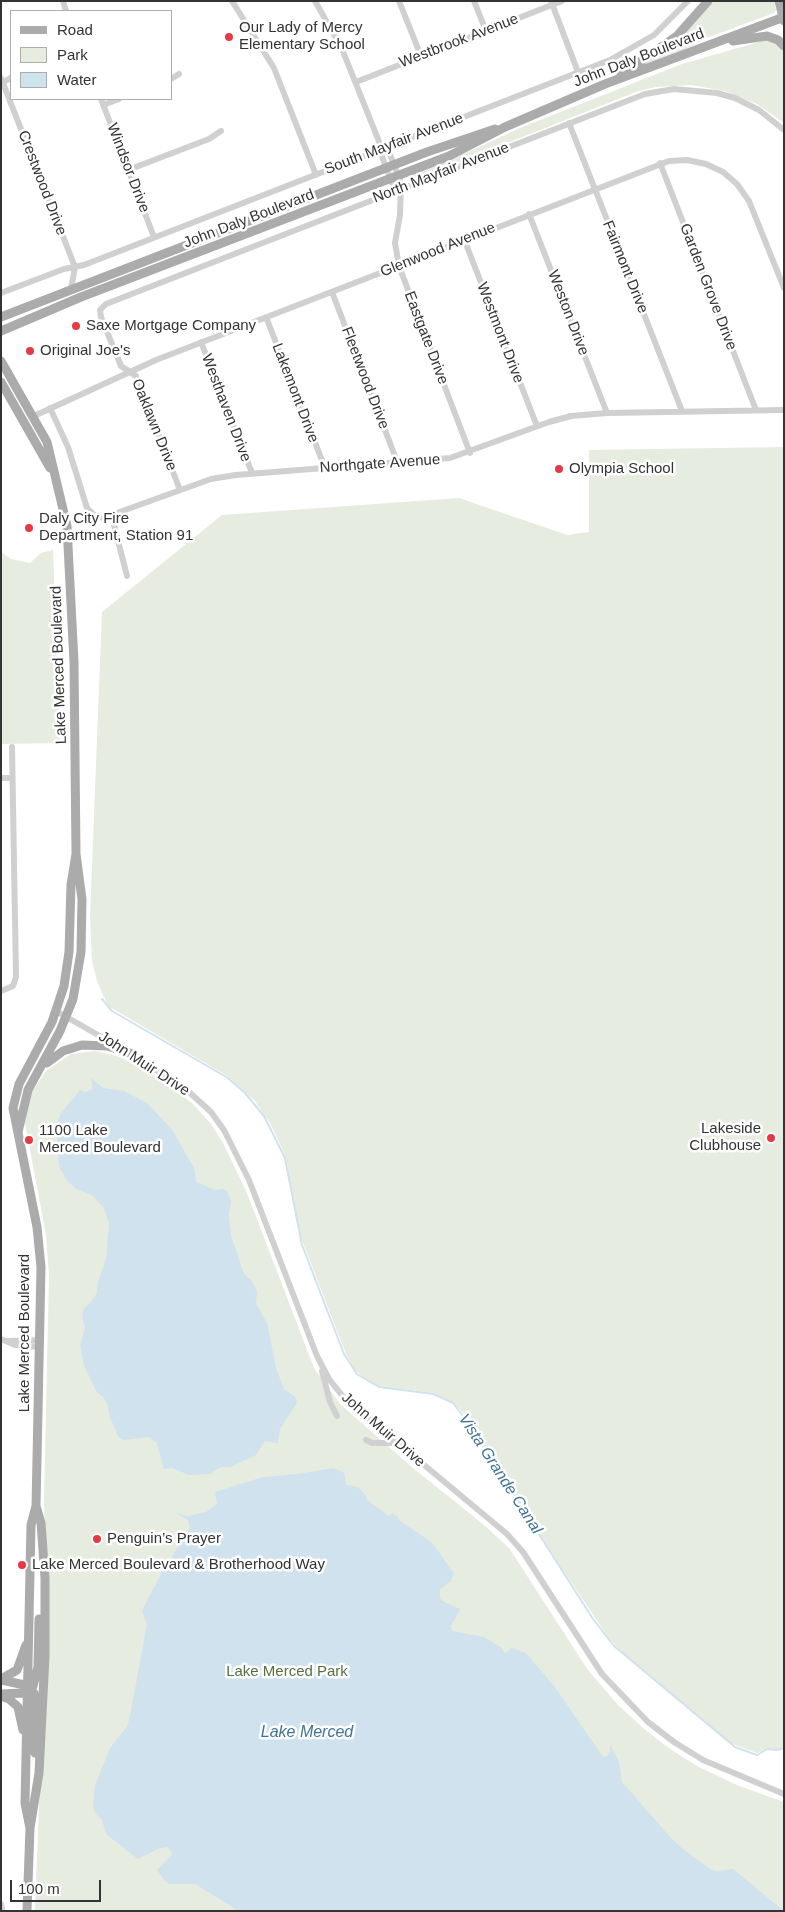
<!DOCTYPE html>
<meta charset="utf-8">
<style>
body{margin:0}
#map{position:relative;width:785px;height:1912px;overflow:hidden;background:#fff;font-family:Arial,sans-serif}
canvas{display:block}
.frame{position:absolute;inset:0;border:2px solid #333;pointer-events:none}
.legend{position:absolute;left:10px;top:10px;width:162px;height:90px;box-sizing:border-box;background:#fff;border:1px solid #adadad;margin:0;padding:6px 9px;list-style:none;font-size:15px;color:#333}
.legend li{display:flex;align-items:center;gap:10px;height:25px}
.legend b{width:25px;border:1px solid #adadad}
.scale{position:absolute;left:10px;top:1880px;width:91px;height:22px;box-sizing:border-box;border:2px solid #333;border-top:0;padding-left:6px;font-size:15px;line-height:18px;white-space:nowrap;color:#333;-webkit-text-stroke:4px #fff;paint-order:stroke}
</style>
<div id="map">
<canvas width="785" height="1912"></canvas>
<div class="frame"></div>
<ul class="legend">
<li><b style="height:6px;background:#ababab"></b>Road</li>
<li><b style="height:14px;background:#e6ecdf"></b>Park</li>
<li><b style="height:14px;background:#cfe2ee"></b>Water</li>
</ul>
<div class="scale">100 m</div>
</div>
<script>
const c = document.querySelector('canvas').getContext('2d');
c.lineJoin = 'round';
function paint(path, color) { c.fillStyle = color; c.fill(path, 'evenodd'); }
const poly = rows => new Path2D(rows.map(r => 'M' + r).join(''));
function strokePath(path, color, width, dash) { c.strokeStyle = color; c.lineWidth = width; c.lineCap = dash ? 'butt' : 'round'; c.setLineDash(dash || []); c.stroke(path); }
function label(font, color, halo, rows, align = 'center') {
  c.font = font + ' Arial,sans-serif'; c.lineWidth = 5; c.setLineDash([]); c.textBaseline = 'middle'; c.strokeStyle = halo; c.fillStyle = color; for (const [text, x, y, turn = 0] of rows) {
    c.save(); c.translate(x, y); c.rotate((+turn || 0) * Math.PI / 180); c.textAlign = isNaN(turn) ? turn : align; if (halo) c.strokeText(text, 0, 0); c.fillText(text, 0, 0); c.restore();
  }
}
paint(poly([
 [712,1,774,1,776,10,774,13,709,37,678,53,626,73,670,46,687,32],
 [766,40,778,44,784,54,784,123,757,104,725,91,691,85,656,87,636,92,414,180,409,179,411,174,466,153,520,128,682,64],
 [784,447,784,1747,777,1749,767,1748,757,1753,730,1743,623,1653,608,1637,559,1564,464,1414,454,1403,435,1393,379,1386,367,1380,355,1370,346,1354,301,1238,286,1157,270,1123,255,1101,229,1077,108,1006,97,981,92,961,90,918,102,612,222,515,459,498,567,535,589,532,589,450],
 [53,550,60,743,1,744,1,552,11,559,30,563,41,553],
 [95,1051,117,1056,145,1069,192,1103,211,1124,223,1143,247,1193,314,1368,340,1404,413,1468,484,1525,509,1548,588,1670,618,1705,643,1728,670,1749,699,1767,739,1786,784,1802,784,1911,35,1911,47,1593,44,1503,49,1275,46,1235,25,1123,28,1098,46,1071,71,1054]
]), '#e6ecdf');
paint(poly([
 [91,1078,103,1088,124,1091,147,1103,173,1131,194,1168,196,1182,215,1190,223,1189,227,1191,231,1201,229,1215,231,1235,244,1274,252,1281,257,1292,256,1304,267,1323,276,1368,284,1389,295,1397,297,1403,280,1429,278,1443,265,1441,256,1455,230,1467,221,1467,210,1474,189,1475,172,1468,164,1469,157,1443,149,1437,124,1440,119,1438,110,1417,107,1403,103,1397,96,1391,84,1365,80,1346,85,1328,82,1315,84,1308,90,1303,97,1293,98,1282,106,1259,109,1223,103,1207,92,1195,76,1189,66,1179,59,1166,56,1125,61,1113,80,1090,85,1092,93,1089],
 [334,1468,344,1473,346,1485,358,1487,367,1497,366,1499,389,1516,392,1513,397,1516,400,1521,430,1541,436,1548,454,1574,451,1581,440,1589,440,1598,442,1601,460,1609,451,1626,452,1631,484,1637,502,1648,505,1654,512,1648,526,1653,554,1686,603,1757,607,1756,610,1752,610,1744,619,1762,622,1782,670,1837,684,1850,710,1869,717,1871,733,1869,784,1911,239,1911,195,1884,170,1884,165,1881,157,1870,172,1854,168,1847,160,1848,138,1859,106,1834,102,1820,95,1813,93,1807,95,1785,110,1748,127,1727,130,1716,147,1624,142,1611,160,1576,190,1528,188,1520,176,1513,188,1516,206,1512,217,1504,215,1492,263,1477,297,1474]
]), '#cfe2ee');
strokePath(poly([
 [102,999,112,1011,228,1078,245,1093,264,1116,285,1158,302,1245,344,1354,357,1374,379,1387,434,1394,453,1403,467,1421,593,1619,614,1646,735,1747,757,1755,767,1749,777,1750,784,1748]
]), '#cfe2ee', 2);
strokePath(poly([
 [63,1,66,11],
 [232,1,274,68,316,175],
 [315,1,342,49,382,149,381,154,394,188,400,190],
 [399,1,421,56],
 [474,1,486,31],
 [551,1,578,72],
 [1,78,75,267,71,289],
 [171,79,179,74],
 [356,82,562,1],
 [1,83,11,78],
 [101,99,154,237],
 [103,105,119,99],
 [569,123,682,411],
 [382,149,389,152,401,183,400,215,395,243,399,266,470,453],
 [660,163,756,410],
 [128,170,209,139,221,131],
 [529,214,607,413],
 [464,239,537,426],
 [332,292,398,464],
 [1,293,64,269,84,265,610,60,654,35,688,1],
 [266,317,325,468],
 [201,342,252,473],
 [50,408,68,447,87,508,94,515,103,518,211,479,236,475,450,458,549,422,571,416,607,413,784,410],
 [34,416,156,360,669,161,687,160,706,164,723,172,737,184,749,201,784,288],
 [180,490,136,376,121,366,101,317,100,310,106,304,645,94,674,89,717,93,735,98,759,110,784,130],
 [112,517,127,576],
 [1,778,12,778],
 [1,991,13,986,16,977,12,747],
 [56,1011,119,1047],
 [128,1052,188,1091,211,1112,224,1130,249,1180,317,1356,329,1379,345,1399,507,1534,523,1552,602,1674,648,1722,674,1742,703,1760,784,1794],
 [1,1339,15,1345,40,1347],
 [7,1341,40,1340],
 [322,1371,330,1402,337,1416],
 [366,1440,372,1443,395,1443],
 [1,1904,2,1911]
]), '#d0d0d0', 6);
strokePath(poly([
 [779,1,784,21],
 [733,41,767,36,778,40,784,46],
 [621,75,677,36,708,1],
 [1,317,427,152,495,129],
 [1,331,81,297,449,156,505,127,605,84,784,17],
 [1,361,47,442,67,526,74,662,76,854,82,899,81,952,73,999,60,1031,28,1090,18,1132],
 [1,382,50,468],
 [47,1063,63,1051,82,1045,107,1046,130,1053],
 [1,1679,17,1670,26,1645],
 [1,1680,25,1685,34,1693,35,1753],
 [1,1694,23,1693,33,1686,38,1667,39,1619],
 [1,1696,9,1699,18,1707,23,1730],
 [30,1828,25,1803,31,1525,36,1506,41,1267,37,1227,13,1108,19,1084,52,1022,64,986,69,952,71,885,76,854],
 [27,1911,30,1828,39,1773,45,1656,45,1578,41,1523,36,1506]
]), '#ababab', 9);
for (const [x, y, r, color] of [
 [229,37,5,"#e63946"],
 [76,326,5,"#e63946"],
 [30,351,5,"#e63946"],
 [559,469,5,"#e63946"],
 [29,528,5,"#e63946"],
 [771,1138,5,"#e63946"],
 [29,1140,5,"#e63946"],
 [97,1539,5,"#e63946"],
 [22,1565,5,"#e63946"]
]) { const dot = new Path2D(); dot.arc(x, y, r, 0, 2 * Math.PI); c.fillStyle = color; c.fill(dot); strokePath(dot, '#fff', 2); }
label('15px', '#333', '#fff', [
 ["Our Lady of Mercy",239,28],
 ["Elementary School",239,45],
 ["Saxe Mortgage Company",86,326],
 ["Original Joe's",40,351],
 ["Olympia School",569,469],
 ["Daly City Fire",39,519],
 ["Department, Station 91",39,536],
 ["Lakeside",761,1129,"right"],
 ["Clubhouse",761,1146,"right"],
 ["1100 Lake",39,1131],
 ["Merced Boulevard",39,1148],
 ["Penguin’s Prayer",107,1539],
 ["Lake Merced Boulevard & Brotherhood Way",32,1565]
], 'left');
label('15px', '#333', '#fff', [
 ["Westbrook Avenue",459,41,-21],
 ["John Daly Boulevard",639,58,-21],
 ["South Mayfair Avenue",394,144,-21],
 ["Windsor Drive",128,168,69],
 ["North Mayfair Avenue",441,173,-21],
 ["Crestwood Drive",42,183,69],
 ["John Daly Boulevard",249,219,-21],
 ["Glenwood Avenue",438,250,-22],
 ["Fairmont Drive",625,267,68],
 ["Garden Grove Drive",708,287,69],
 ["Weston Drive",568,313,69],
 ["Westmont Drive",500,333,69],
 ["Eastgate Drive",426,338,69],
 ["Fleetwood Drive",365,378,69],
 ["Lakemont Drive",295,393,69],
 ["Westhaven Drive",226,408,69],
 ["Oaklawn Drive",154,425,68],
 ["Northgate Avenue",380,464,-4],
 ["Lake Merced Boulevard",59,665,-92],
 ["John Muir Drive",144,1064,33],
 ["Lake Merced Boulevard",25,1333,-90],
 ["John Muir Drive",383,1430,41]
]);
label('15px', '#56703f', '#fff', [
 ["Lake Merced Park",287,1672]
]);
label('italic 16px', '#3f7597', '#fff', [
 ["Vista Grande Canal",500,1474,57],
 ["Lake Merced",307,1733]
]);
</script>
